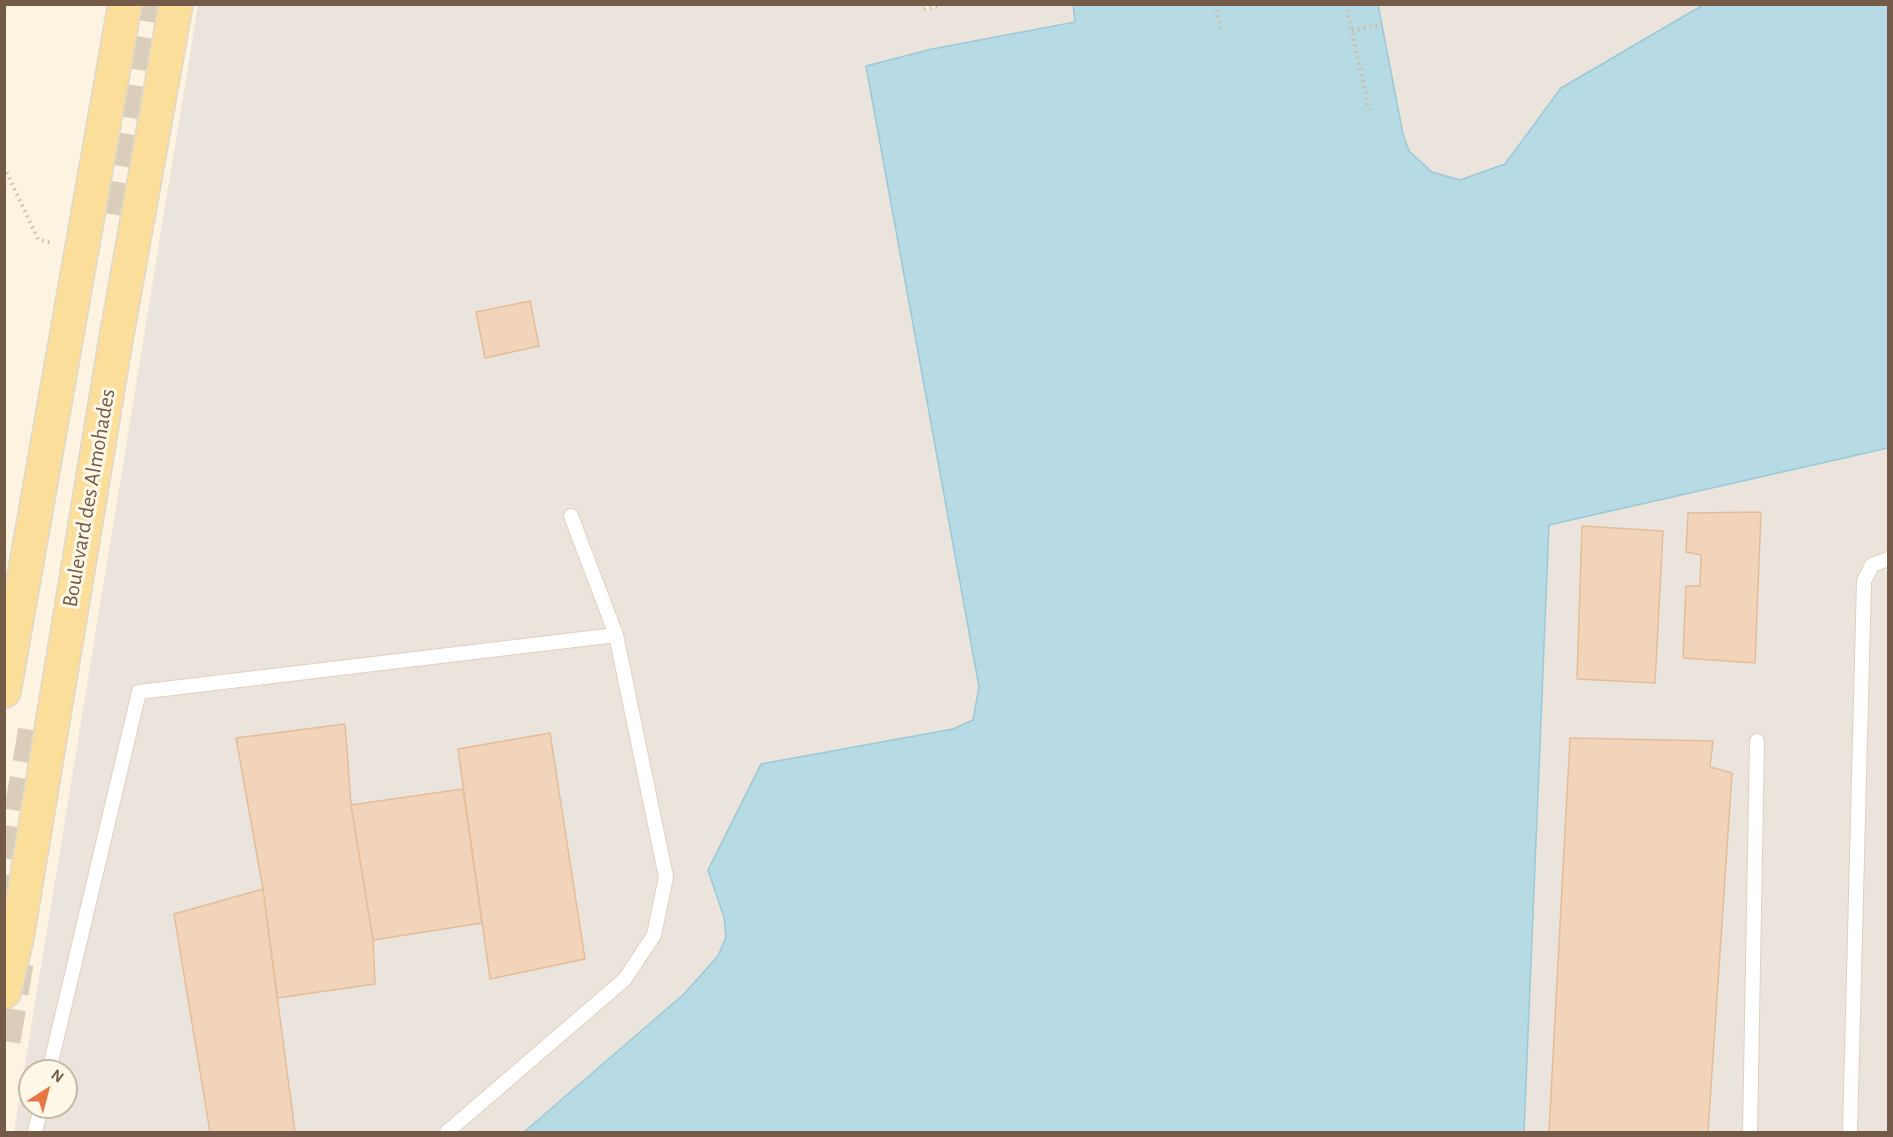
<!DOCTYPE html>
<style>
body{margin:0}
#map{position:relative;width:1893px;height:1137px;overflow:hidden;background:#fcf4e1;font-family:"Alegreya Sans",sans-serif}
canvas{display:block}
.frame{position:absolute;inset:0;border:6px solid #735b48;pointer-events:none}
.north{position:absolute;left:18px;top:1059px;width:60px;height:60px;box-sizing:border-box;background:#fff7e7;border:2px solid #c7b9a7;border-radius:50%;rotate:36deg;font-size:16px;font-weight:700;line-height:24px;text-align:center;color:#735b48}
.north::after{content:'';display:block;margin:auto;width:21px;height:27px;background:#e77645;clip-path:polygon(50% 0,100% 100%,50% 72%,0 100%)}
</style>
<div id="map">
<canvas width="1893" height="1137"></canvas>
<div class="frame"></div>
<div class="north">N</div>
</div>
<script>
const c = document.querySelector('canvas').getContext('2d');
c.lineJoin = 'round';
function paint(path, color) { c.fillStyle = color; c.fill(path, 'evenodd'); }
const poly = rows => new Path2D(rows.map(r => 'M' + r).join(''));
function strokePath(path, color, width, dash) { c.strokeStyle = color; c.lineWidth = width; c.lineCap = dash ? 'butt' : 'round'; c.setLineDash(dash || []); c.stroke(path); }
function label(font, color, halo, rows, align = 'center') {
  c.font = font + ' "Alegreya Sans",sans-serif'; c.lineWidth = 6; c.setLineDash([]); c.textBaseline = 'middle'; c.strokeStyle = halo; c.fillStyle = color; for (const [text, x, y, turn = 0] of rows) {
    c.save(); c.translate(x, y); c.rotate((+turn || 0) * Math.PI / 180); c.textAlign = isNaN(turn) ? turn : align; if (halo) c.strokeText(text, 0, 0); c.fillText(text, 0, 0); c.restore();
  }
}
paint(poly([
 [923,4,924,9,951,4,1073,5,1076,22,932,49,866,67,979,687,973,720,708,869,724,916,726,937,718,956,684,994,524,1132,14,1132,198,5],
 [30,1071,66,1071,66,1107,30,1107],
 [1378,5,1703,5,1561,88,1505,164,1460,180,1432,172,1409,151,1403,134],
 [1888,448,1888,1132,1524,1132,1549,525]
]), '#ebe4dc');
const water = poly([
 [1073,5,1378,5,1403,134,1409,151,1432,172,1460,180,1505,164,1561,88,1703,5,1888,5,1888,448,1549,525,1524,1132,524,1132,684,994,718,956,726,937,724,917,708,870,761,764,953,729,973,720,979,687,866,66,932,49,1075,22,1073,5]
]);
paint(water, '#b6dbe5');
strokePath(water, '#9cc9d7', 1.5);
const building = poly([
 [530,301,539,346,485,358,476,312,530,301],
 [1761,512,1755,663,1683,658,1686,586,1700,586,1701,555,1686,552,1688,513,1761,512],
 [1582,526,1663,531,1655,683,1577,679,1582,526],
 [345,724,351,805,373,940,375,984,277,998,263,889,236,738,345,724],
 [550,733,585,959,490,979,458,749,550,733],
 [1570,738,1713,741,1710,767,1732,773,1708,1132,1549,1132,1570,738],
 [463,789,482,923,373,940,351,805,463,789],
 [263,889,295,1132,210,1132,174,914,263,889]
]);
paint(building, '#f1d4b9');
strokePath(building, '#e4bc99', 1.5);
strokePath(poly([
 [122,216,157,4],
 [4,908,36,722],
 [4,1041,17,963]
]), '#dacebb', 33, [33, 16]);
const service = poly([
 [49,1071,139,692,616,635],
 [35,1132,41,1107],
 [447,1132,625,979,654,935,666,877,616,635,571,516],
 [1750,1132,1757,741],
 [1850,1132,1864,581,1872,565,1888,559]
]);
const primary = poly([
 [4,691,125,4],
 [4,992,17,937,116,339,176,4]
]);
strokePath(service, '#e0d0bd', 16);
strokePath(primary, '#ddd8d3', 36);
strokePath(poly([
 [1216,4,1221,29],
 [1346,4,1369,110],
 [924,9,944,4],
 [1352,30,1382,25],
 [4,167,38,239,51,243]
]), '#d6b79c', 4, [1.5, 4.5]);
strokePath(service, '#fff', 14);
strokePath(primary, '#fbde99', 33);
label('22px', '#735b48', '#fff7e7', [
 ["Boulevard des Almohades",89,498,-80]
]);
</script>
